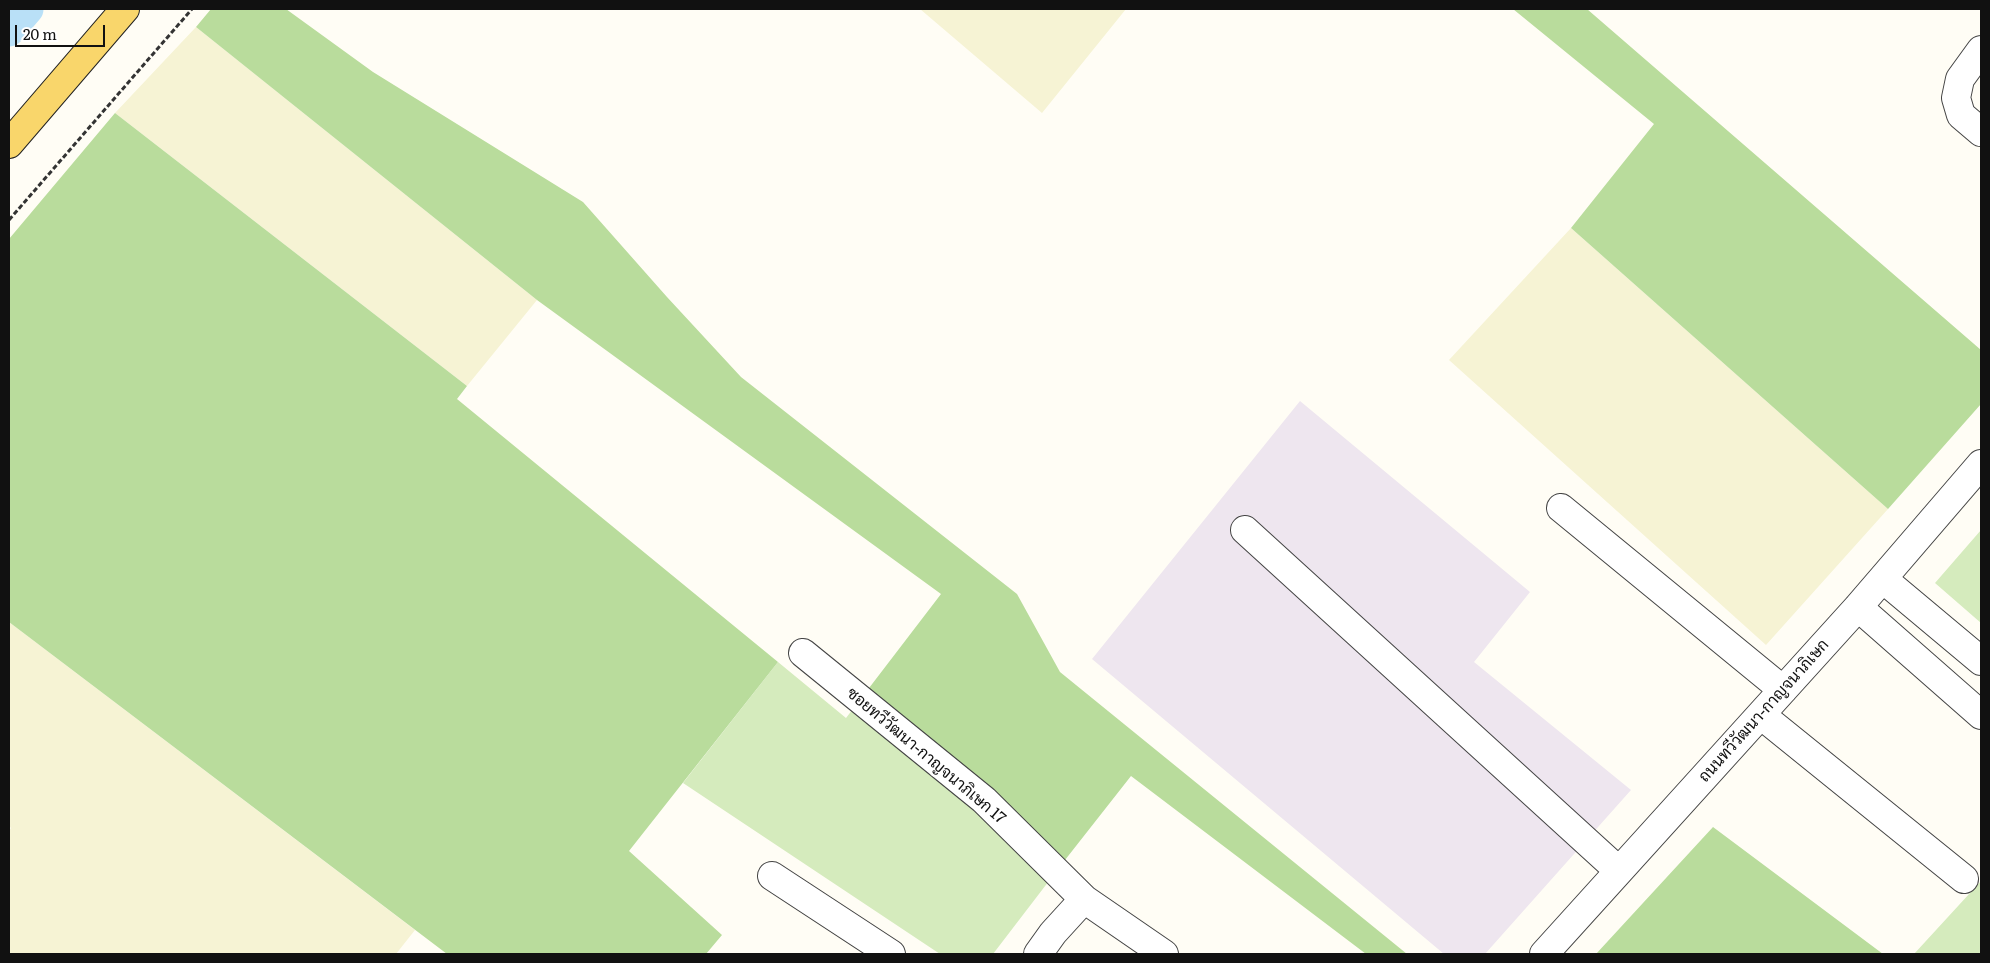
<!DOCTYPE html>
<meta charset="utf-8">
<style>
body{margin:0}
#map{position:relative;width:1990px;height:963px;overflow:hidden;background:#fffdf5;font-family:Literata,serif}
canvas{display:block}
.frame{position:absolute;inset:0;border:10px solid #111;pointer-events:none}
.scale{position:absolute;left:15px;top:25px;width:90px;height:22px;box-sizing:border-box;border:2px solid #111;border-top:0;padding-left:6px;font-size:15px;line-height:18px;white-space:nowrap;color:#111;-webkit-text-stroke:4px #fff;paint-order:stroke}
</style>
<div id="map">
<canvas width="1990" height="963"></canvas>
<div class="frame"></div>
<div class="scale">20 m</div>
</div>
<script>
const c = document.querySelector('canvas').getContext('2d');
c.lineJoin = 'round';
function paint(path, color) { c.fillStyle = color; c.fill(path, 'evenodd'); }
const poly = rows => new Path2D(rows.map(r => 'M' + r).join(''));
function strokePath(path, color, width, dash) { c.strokeStyle = color; c.lineWidth = width; c.lineCap = dash ? 'butt' : 'round'; c.setLineDash(dash || []); c.stroke(path); }
function label(font, color, halo, rows, align = 'center') {
  c.font = font + ' Literata,Sarabun,serif'; c.lineWidth = 5; c.setLineDash([]); c.textBaseline = 'middle'; c.strokeStyle = halo; c.fillStyle = color; for (const [text, x, y, turn = 0] of rows) {
    c.save(); c.translate(x, y); c.rotate((+turn || 0) * Math.PI / 180); c.textAlign = isNaN(turn) ? turn : align; if (halo) c.strokeText(text, 0, 0); c.fillText(text, 0, 0); c.restore();
  }
}
paint(poly([
 [1300,401,1530,592,1474,662,1631,790,1485,954,1444,954,1092,659]
]), '#eee6ef');
paint(poly([
 [920,9,1126,9,1042,113],
 [196,27,537,300,467,386,115,113],
 [1571,228,1888,509,1766,645,1449,360],
 [9,622,415,930,396,954,9,954,9,831,11,828,9,826]
]), '#f6f3d4');
paint(poly([
 [1981,530,1981,623,1935,583],
 [778,662,846,718,866,692,1065,860,993,954,940,954,683,783],
 [1981,881,1981,954,1914,954]
]), '#d5ebbd');
paint(poly([
 [211,9,286,9,373,72,583,202,667,297,741,377,1017,594,1060,672,1407,954,1366,954,1131,776,1065,860,866,692,941,594,537,300,196,27],
 [1513,9,1587,9,1981,350,1981,404,1888,509,1571,228,1654,124],
 [115,113,467,386,457,399,778,662,629,851,722,935,706,954,447,954,9,622,9,239],
 [1713,827,1883,954,1596,954]
]), '#b9dc9c');
strokePath(poly([
 [9,31,28,9]
]), '#b9e0f7', 31);
const minor = poly([
 [1981,50,1960,79,1956,98,1961,115,1981,132],
 [1561,508,1783,690],
 [1245,530,1619,871],
 [1883,579,1981,661],
 [1858,607,1981,715],
 [803,653,984,800,1084,899,1164,954],
 [1761,715,1964,879],
 [772,876,891,954],
 [1038,954,1053,933,1084,899],
 [1544,954,1858,607,1981,464]
]);
const major = poly([
 [9,144,125,9]
]);
strokePath(minor, '#444', 30);
strokePath(major, '#222', 30);
strokePath(poly([
 [9,220,192,9]
]), '#333', 3, [5, 2.5]);
strokePath(minor, '#fff', 28);
strokePath(major, '#f9d66b', 28);
label('16px', '#111', '#fff', [
 ["ถนนทวีวัฒนา-กาญจนาภิเษก",1764,711,-48],
 ["ซอยทวีวัฒนา-กาญจนาภิเษก 17",926,756,40]
]);
</script>
